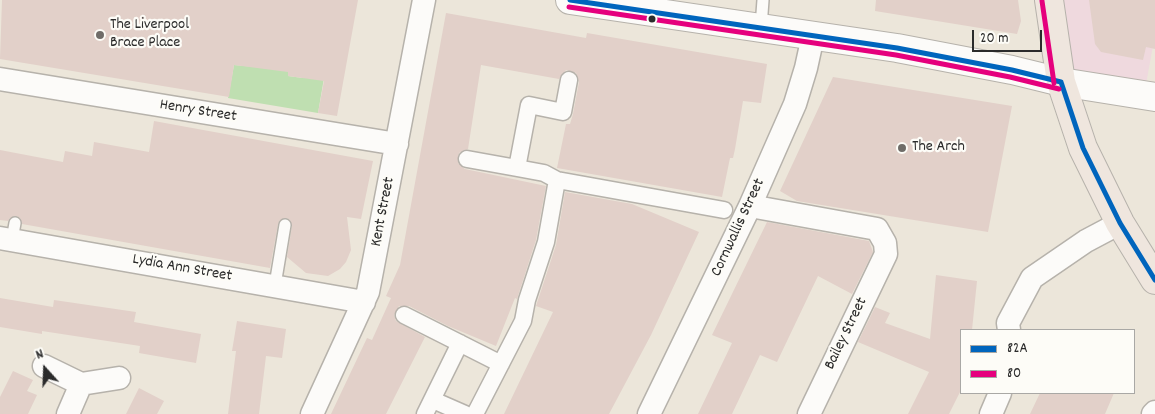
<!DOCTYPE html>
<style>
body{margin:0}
#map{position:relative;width:1155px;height:414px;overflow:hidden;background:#ece6da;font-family:Dekko,sans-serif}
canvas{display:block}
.legend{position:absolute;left:960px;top:329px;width:175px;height:65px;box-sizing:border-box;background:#fdfcf7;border:1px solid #a9a8a5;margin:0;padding:6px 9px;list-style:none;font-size:15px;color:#2b2b2b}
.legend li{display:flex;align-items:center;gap:10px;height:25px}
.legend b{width:25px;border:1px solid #a9a8a5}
.north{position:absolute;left:20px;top:344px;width:50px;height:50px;-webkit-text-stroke:4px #fdfcf7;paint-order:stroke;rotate:340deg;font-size:14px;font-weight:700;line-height:20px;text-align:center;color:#2b2b2b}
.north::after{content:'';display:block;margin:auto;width:18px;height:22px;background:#2b2b2b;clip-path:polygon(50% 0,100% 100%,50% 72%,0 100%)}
.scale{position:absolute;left:972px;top:30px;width:70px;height:22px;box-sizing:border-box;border:2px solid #2b2b2b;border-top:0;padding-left:6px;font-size:15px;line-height:18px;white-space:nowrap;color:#2b2b2b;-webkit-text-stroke:4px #fdfcf7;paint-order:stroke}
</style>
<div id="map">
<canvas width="1155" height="414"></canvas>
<ul class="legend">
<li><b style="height:6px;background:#0065bd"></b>82A</li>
<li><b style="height:6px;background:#e5007d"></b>80</li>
</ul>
<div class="north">N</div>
<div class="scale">20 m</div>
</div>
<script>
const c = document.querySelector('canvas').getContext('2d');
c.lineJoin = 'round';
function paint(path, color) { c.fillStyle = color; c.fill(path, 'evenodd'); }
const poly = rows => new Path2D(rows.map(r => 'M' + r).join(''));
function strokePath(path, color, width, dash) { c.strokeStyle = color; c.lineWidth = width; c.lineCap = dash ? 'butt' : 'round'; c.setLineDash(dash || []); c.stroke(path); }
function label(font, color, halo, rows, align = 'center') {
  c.font = font + ' Dekko,sans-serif'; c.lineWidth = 4.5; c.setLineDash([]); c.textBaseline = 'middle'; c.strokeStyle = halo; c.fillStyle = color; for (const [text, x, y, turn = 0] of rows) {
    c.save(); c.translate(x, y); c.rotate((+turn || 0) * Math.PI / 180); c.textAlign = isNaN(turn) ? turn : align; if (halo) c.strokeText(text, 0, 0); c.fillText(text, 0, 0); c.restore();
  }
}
paint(poly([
 [1049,0,1155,0,1155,35,1144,95,1061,82]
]), '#efd9de');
paint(poly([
 [331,37,318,113,228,98,234,65,289,70,288,76,303,78]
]), '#bfdfb1');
paint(poly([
 [2,0,358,0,337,116,318,113,324,81,288,76,288,72,234,65,229,97,0,59],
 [876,0,1018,0,1021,21,1017,34,875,11],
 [1089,0,1155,0,1155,49,1146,47,1143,60,1101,52,1095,44],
 [446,13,586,38,587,33,767,64,761,103,743,101,735,149,733,158,730,158,722,197,557,168,566,124,570,124,573,114,579,82,576,73,566,70,559,79,481,65,468,149,459,153,458,163,465,169,546,186,536,240,517,299,515,298,496,346,448,326,409,306,399,306,394,315,396,321,425,337,386,414,331,414,367,338,372,340,391,298,386,296,400,265],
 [833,77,1012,106,988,232,797,201,780,191],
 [154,121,373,161,361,219,347,217,351,250,346,262,340,269,328,276,306,273,287,257,292,226,290,220,286,218,280,220,278,224,270,268,22,224,20,218,16,216,10,218,8,221,0,220,0,150,63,162,65,151,92,156,94,142,149,152],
 [565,192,632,204,699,232,651,335,609,414,504,414,553,312,536,306,556,245],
 [767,222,869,241,873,252,852,294,818,276,777,362,760,355,732,414,698,414,732,343,712,335],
 [936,275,977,281,972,330,961,330,961,390,949,414,908,414,929,372,858,342,875,307,890,313,885,323,930,339],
 [0,298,53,307,54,300,136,312,134,322,201,334,196,363,139,353,140,346,42,331,42,334,0,327],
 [237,321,286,329,282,358,266,356,259,414,228,414,236,351,232,351],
 [13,371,33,380,27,391,37,395,28,414,0,414,0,397],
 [139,388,164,401,157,414,126,414],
 [1040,393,1114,393,1105,414,1030,414]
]), '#e2d0c9');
const service = poly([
 [761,27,763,0],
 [12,240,15,223],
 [275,285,285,225]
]);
const pedestrian = poly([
 [569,80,563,112,529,105,517,168,544,173,557,180,724,210],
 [467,159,517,168],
 [404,315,501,364],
 [433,400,465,414],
 [425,414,460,343],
 [475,414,523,321,527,300,546,242,557,180]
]);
const minor = poly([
 [0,79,397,144],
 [750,206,877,229,885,243,886,254,809,414],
 [0,238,364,302],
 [1009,330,1008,323,1032,278,1086,241,1120,223],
 [44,366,81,384,119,378],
 [68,414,81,384],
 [312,414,368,292,424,0],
 [649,414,750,206,795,104,806,68,813,36],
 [991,414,1000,393],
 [1153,414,1155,412]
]);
const tertiary = poly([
 [570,0,897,48,1012,70,1061,82,1155,97]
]);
const primary = poly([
 [1049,0,1061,82,1083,148,1120,223,1155,280]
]);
strokePath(service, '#b6b2ab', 14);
strokePath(pedestrian, '#b6b2ab', 19);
strokePath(minor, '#b6b2ab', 25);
strokePath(tertiary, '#b6b2ab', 30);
strokePath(primary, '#b6b2ab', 30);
strokePath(service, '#fcfbf9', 11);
strokePath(pedestrian, '#fcfbf9', 16);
strokePath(minor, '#fcfbf9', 22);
strokePath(tertiary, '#fcfbf9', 28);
strokePath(primary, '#efe6de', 28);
strokePath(poly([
 [570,0,897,48,1012,70,1061,82],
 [1061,82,1083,148,1120,223,1155,280]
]), '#0065bd', 5);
strokePath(poly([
 [1042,1,1054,83],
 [569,7,896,55,1010,77,1059,89]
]), '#e5007d', 5);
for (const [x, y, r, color] of [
 [652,19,4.5,"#2b2b2b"],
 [100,35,5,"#6f6c68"],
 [902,148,5,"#6f6c68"]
]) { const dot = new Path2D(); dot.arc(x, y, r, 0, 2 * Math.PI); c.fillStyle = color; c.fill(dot); strokePath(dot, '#fdfcf7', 2); }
label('16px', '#2b2b2b', '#fdfcf7', [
 ["The Liverpool",110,26],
 ["Brace Place",110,44],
 ["The Arch",912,148]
], 'left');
label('16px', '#2b2b2b', '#fdfcf7', [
 ["Henry Street",198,112,9],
 ["Kent Street",384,212,-79],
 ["Cornwallis Street",739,228,-65],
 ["Lydia Ann Street",182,269,10],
 ["Bailey Street",847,334,-64]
]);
</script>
